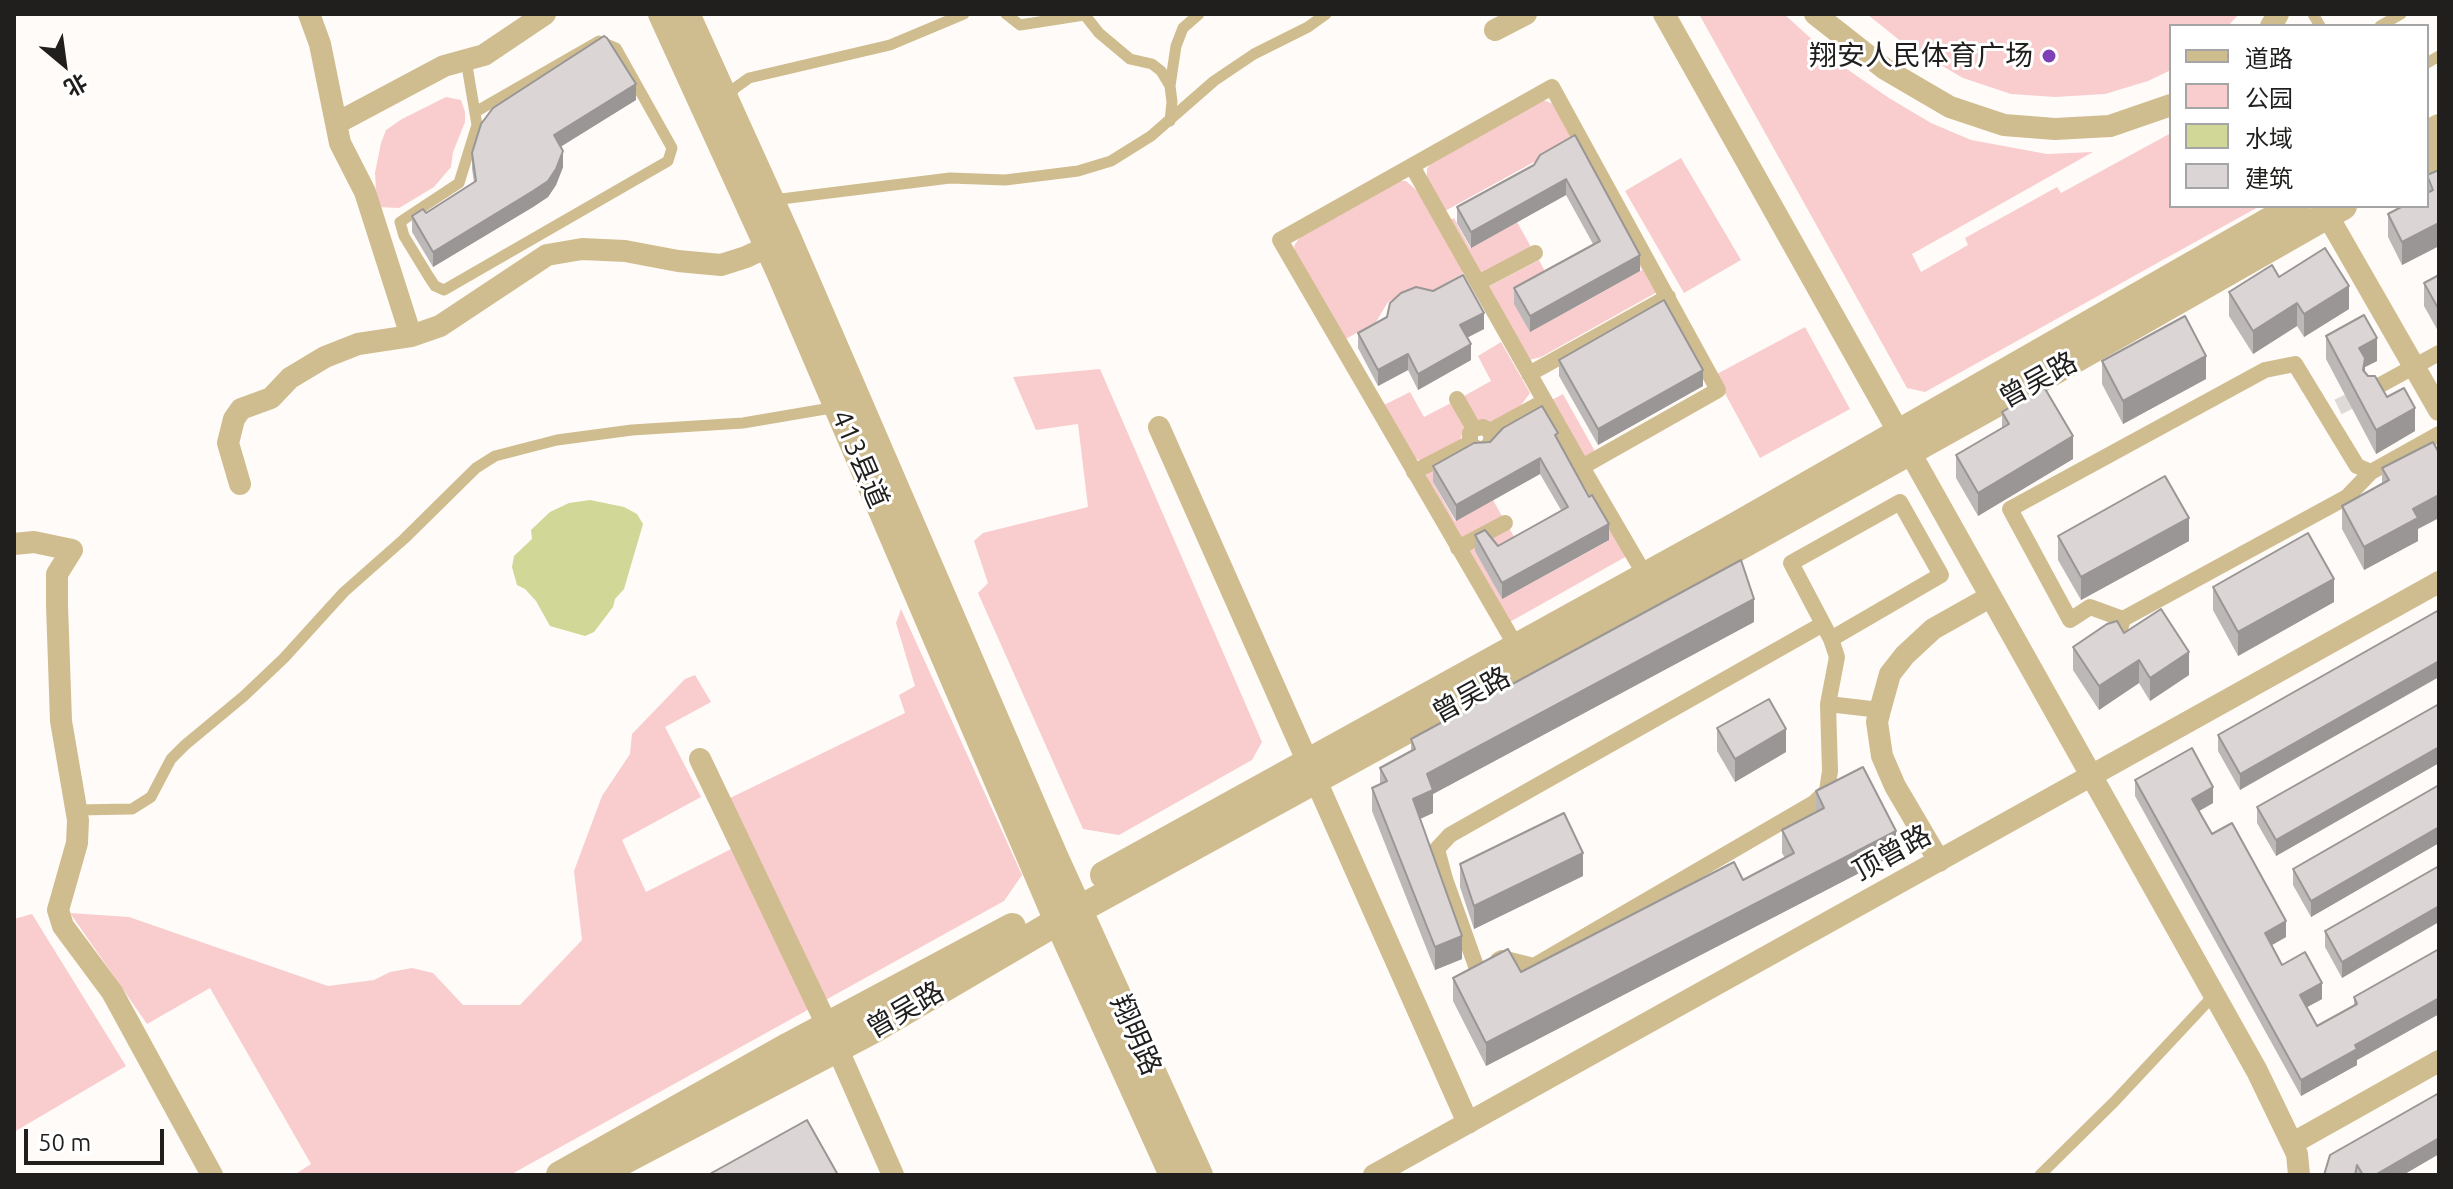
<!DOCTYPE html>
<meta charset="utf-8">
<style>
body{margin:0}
#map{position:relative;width:2453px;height:1189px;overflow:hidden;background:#fffbf8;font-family:Ubuntu,"Noto Sans SC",sans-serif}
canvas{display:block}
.frame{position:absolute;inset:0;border:16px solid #201f1e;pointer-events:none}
.legend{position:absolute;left:2169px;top:24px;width:260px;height:184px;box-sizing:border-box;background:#fff;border:2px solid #a6a5a5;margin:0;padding:10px 14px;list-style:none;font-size:24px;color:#201f1e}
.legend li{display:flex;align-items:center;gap:16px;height:40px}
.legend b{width:40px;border:2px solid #a6a5a5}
.north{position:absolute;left:24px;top:24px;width:80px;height:80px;-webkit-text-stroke:6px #fff;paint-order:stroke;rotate:151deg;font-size:22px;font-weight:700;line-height:32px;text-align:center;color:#201f1e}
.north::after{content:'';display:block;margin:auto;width:28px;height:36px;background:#201f1e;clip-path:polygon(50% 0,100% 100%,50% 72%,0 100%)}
.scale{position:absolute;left:24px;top:1129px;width:140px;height:36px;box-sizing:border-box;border:4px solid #201f1e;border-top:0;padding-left:10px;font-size:24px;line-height:28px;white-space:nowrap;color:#201f1e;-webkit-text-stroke:6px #fff;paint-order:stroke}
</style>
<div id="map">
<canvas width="2453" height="1189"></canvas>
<div class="frame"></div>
<ul class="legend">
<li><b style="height:10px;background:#d0bd8f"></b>道路</li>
<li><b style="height:22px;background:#f9cdce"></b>公园</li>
<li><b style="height:22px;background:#d1d796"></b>水域</li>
<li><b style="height:22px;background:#dbd6d5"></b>建筑</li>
</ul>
<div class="north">北</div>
<div class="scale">50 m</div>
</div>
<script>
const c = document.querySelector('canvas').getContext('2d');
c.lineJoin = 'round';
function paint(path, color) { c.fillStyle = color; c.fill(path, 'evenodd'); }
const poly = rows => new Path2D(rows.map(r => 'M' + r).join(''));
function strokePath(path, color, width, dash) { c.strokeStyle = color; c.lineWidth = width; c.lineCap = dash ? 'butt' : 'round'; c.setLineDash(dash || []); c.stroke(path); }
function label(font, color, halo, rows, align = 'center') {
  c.font = font + ' Ubuntu,"Noto Sans SC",sans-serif'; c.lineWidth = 6; c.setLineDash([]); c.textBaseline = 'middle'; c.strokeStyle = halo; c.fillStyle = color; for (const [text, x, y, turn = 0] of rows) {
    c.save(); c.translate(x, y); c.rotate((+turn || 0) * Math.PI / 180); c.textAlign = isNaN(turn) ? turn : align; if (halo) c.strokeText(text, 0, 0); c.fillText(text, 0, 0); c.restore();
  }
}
paint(poly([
 [1699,14,1784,14,1838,63,1889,98,1931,123,1971,140,2047,154,2093,152,1912,254,1921,272,1968,245,1965,238,2057,187,2061,193,2171,133,2171,206,2260,206,1925,392,1907,388],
 [1867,14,2239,14,2228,26,2171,26,2171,70,2148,81,2105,94,2055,97,2011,94,1963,78,1903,43],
 [446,97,461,100,465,112,465,122,453,152,451,167,434,187,399,208,377,207,375,173,381,143,386,130,402,119],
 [1536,101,1546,101,1558,106,1659,291,1541,357,1529,360,1486,288,1539,260,1551,283,1530,332,1642,270,1576,151,1539,171,1534,162,1445,211,1427,180,1427,169,1432,161],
 [1681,158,1741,260,1684,293,1625,191],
 [1395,181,1406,181,1423,196,1465,272,1433,290,1418,289,1398,296,1388,302,1376,322,1344,340,1296,256,1294,246,1300,237],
 [1454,218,1470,248,1517,222,1531,247,1480,274,1450,220],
 [1805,327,1850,409,1760,458,1715,375],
 [1501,342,1530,393,1519,408,1488,424,1476,419,1464,396,1491,381,1478,356],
 [1100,369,1262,742,1252,760,1119,835,1083,829,978,593,988,583,974,541,983,533,1088,507,1078,424,1036,430,1013,377],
 [1410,392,1424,417,1451,403,1464,428,1460,441,1421,461,1413,457,1384,405],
 [1563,394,1597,455,1584,462,1550,401],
 [1544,421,1433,482,1455,521,1493,500,1503,518,1460,542,1425,479,1428,471],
 [1608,523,1627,556,1508,623,1465,550,1508,526,1521,549,1480,558,1502,599,1608,541],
 [901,609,1022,875,1004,901,510,1175,294,1175,311,1164,210,988,147,1024,70,913,129,917,328,986,374,980,390,972,412,968,433,973,463,1005,520,1005,582,940,574,871,602,796,630,754,632,734,685,679,695,675,711,702,665,727,701,797,622,840,646,892,747,841,728,799,905,713,899,695,915,686,896,623],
 [32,914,126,1066,14,1132,14,919]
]), '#f9cdce');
paint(poly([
 [590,500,624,507,637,514,643,524,624,589,615,599,613,607,594,632,585,636,550,626,536,601,525,589,517,585,512,567,514,556,532,539,531,530,550,512,569,503]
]), '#d1d796');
strokePath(poly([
 [2338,407,2368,392]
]), '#dedad7', 16, [16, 8]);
strokePath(poly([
 [1006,14,1020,25,1084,15],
 [1084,14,1099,33,1130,59,1152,64,1161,71,1170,86,1172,102,1170,121],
 [2313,14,2320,26],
 [2380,26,2401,14],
 [466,60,477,125,459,183,400,222,404,236,429,277,435,286,444,290,668,161,672,148,616,48,599,41,477,111],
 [2427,63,2439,56],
 [1170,86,1176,46,1183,28,1199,14],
 [726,99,735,88,749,78,890,45,964,14],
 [773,200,950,178,1005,180,1046,175,1078,171,1111,161,1151,136,1214,81,1254,54,1308,27,1326,14],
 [76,810,132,809,151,797,171,759,185,745,244,696,284,658,344,592,404,539,476,468,495,456,557,440,632,430,743,423,837,407],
 [2040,1175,2114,1102,2214,995]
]), '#d0bd8f', 11);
strokePath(poly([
 [1412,166,1582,467],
 [1478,283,1535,253],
 [1529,374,1668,297],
 [2373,389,2439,353],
 [1457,399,1474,429],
 [1470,443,1470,433,1474,429,1483,427,1490,431,1545,401],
 [1414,472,1470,443,1477,449,1484,449,1492,442,1490,431],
 [1458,548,1505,523],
 [2123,619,2090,607,2070,620,2010,509,2265,370,2295,364,2357,466,2371,472],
 [2120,629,2123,619,2347,497,2371,472,2439,434],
 [1831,639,1941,575,1900,502,1791,563,1831,639,1837,657,1828,704,1880,710],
 [1516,646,1280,240,1552,87,1718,390,1582,467,1645,575],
 [1498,960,1502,958,1534,966,1814,803,1827,791,1830,771,1828,704],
 [1476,966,1445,879,1437,849,1450,835,1823,624]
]), '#d0bd8f', 16);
strokePath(poly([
 [309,14,320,44,340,143,365,192,411,336],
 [1664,14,2257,1071,2297,1154,2299,1175],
 [1815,14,1885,69,1950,107,2004,125,2055,129,2110,126,2171,105],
 [2271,26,2278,14],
 [1495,30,1526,14],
 [337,123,444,66,484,55,545,14],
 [2322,206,2439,410],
 [1159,427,1468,1123],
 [240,484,228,443,234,419,241,409,271,398,290,378,325,357,358,344,411,336,440,326,547,255,582,249,625,251,678,261,721,265,746,257,782,240],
 [14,544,34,542,72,550,57,574,57,605,61,721,78,820,77,843,58,910,63,926,112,992,212,1175],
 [700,759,827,1025,893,1175],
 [1939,861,1895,786,1882,756,1877,722,1880,710,1890,674,1905,655,1933,629,1990,597],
 [2293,1143,2439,1061],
 [1374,1175,2439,582]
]), '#d0bd8f', 22);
strokePath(poly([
 [662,14,780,272,1058,921,1173,1175],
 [686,14,787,237,1054,856,1199,1175],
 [2427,135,2439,128],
 [2427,163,2439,156],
 [1104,875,1736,526,2296,206],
 [560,1175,789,1046,1012,927],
 [596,1175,876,1028,1058,921,1618,614,2061,367,2343,206]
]), '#d0bd8f', 28);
paint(poly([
 [636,100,560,146,563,167,556,185,548,197,533,207,433,267,412,232,412,216,426,213,474,182,472,169,472,153],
 [1575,135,1640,271,1530,332,1514,304,1514,288,1593,244,1566,195,1471,248,1457,223,1457,207,1534,165],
 [2439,170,2439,246,2402,265,2388,237,2388,214,2427,206,2427,175],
 [2439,275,2438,331,2424,306,2424,283],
 [2279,277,2349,309,2304,337,2297,326,2253,354,2229,316,2229,292],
 [1387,317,1484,329,1467,338,1471,360,1418,390,1408,370,1378,386,1358,348,1358,333],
 [2326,336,2377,361,2365,367,2365,373,2415,431,2376,454,2326,359],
 [1559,360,1703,386,1598,445,1559,376],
 [2102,361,2206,379,2123,424,2102,384],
 [2002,412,2073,459,1978,516,1956,478,1956,455,2002,428],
 [1558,442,1609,540,1502,599,1475,551,1475,535,1498,546,1561,510,1540,474,1456,521,1433,482,1433,466],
 [2382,468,2418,529,2418,541,2364,570,2342,529,2342,506,2382,484],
 [2058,536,2189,541,2081,600,2058,560],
 [2213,587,2334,602,2238,656,2213,610],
 [2439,610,2240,790,2218,751,2218,735],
 [1754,622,1433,794,1433,813,1420,819,1462,959,1435,970,1372,811,1372,788,1380,784,1380,768,1411,751,1411,739],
 [2124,633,2189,675,2150,701,2139,683,2099,710,2073,670,2073,647],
 [2439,704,2439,763,2276,856,2257,823,2257,807],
 [1717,728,1786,752,1735,782,1717,751],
 [2135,780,2213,803,2199,811,2212,834,2286,937,2272,945,2282,965,2322,999,2307,1007,2317,1026,2354,1006,2354,997,2439,949,2439,1014,2357,1060,2357,1065,2301,1096,2135,796],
 [2439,785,2439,843,2311,917,2293,885,2293,869],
 [1816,791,1896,854,1486,1066,1453,1001,1453,978,1521,972,1743,880,1785,858,1782,853,1782,830,1816,812],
 [1460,864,1583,876,1474,929,1460,887],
 [2439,866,2342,978,2325,947,2325,931],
 [2439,1093,2439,1154,2403,1175,2324,1175]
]), '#bcb8b7');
paint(poly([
 [636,84,636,100,554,151,554,135],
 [563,151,563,167,556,185,548,197,533,207,433,267,433,252],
 [1566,179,1566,195,1471,248,1471,232],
 [2439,223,2439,246,2402,265,2402,242],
 [1640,255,1640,271,1530,332,1530,316],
 [2349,286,2349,309,2304,337,2304,314],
 [2297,303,2297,326,2253,354,2253,331],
 [2438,308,2439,308,2439,331,2438,331],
 [1484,313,1484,329,1460,341,1460,325],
 [2377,338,2377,361,2365,367,2365,381,2359,348],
 [1471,344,1471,360,1418,390,1418,374],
 [1408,354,1408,370,1378,386,1378,370],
 [2206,356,2206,379,2123,424,2123,401],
 [1703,370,1703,386,1598,445,1598,429],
 [2415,408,2415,431,2376,454,2376,430],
 [2073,436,2073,459,1978,516,1978,493],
 [1540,458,1540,474,1456,521,1456,505],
 [2439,495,2439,518,2418,529,2418,541,2364,570,2364,547,2413,509],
 [2189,518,2189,541,2081,600,2081,577],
 [1609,524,1609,540,1502,599,1502,583],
 [2334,579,2334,602,2238,656,2238,632],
 [1754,599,1754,622,1433,794,1433,813,1413,822,1413,799,1427,774],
 [2189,652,2189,675,2150,701,2150,678],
 [2139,660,2139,683,2099,710,2099,686],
 [2439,661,2439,677,2240,790,2240,774],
 [1786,729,1786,752,1735,782,1735,759],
 [2439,747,2439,763,2276,856,2276,840],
 [2213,787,2213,803,2192,815,2192,799],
 [2439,827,2439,843,2311,917,2311,901],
 [1896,831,1896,854,1486,1066,1486,1043],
 [1583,853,1583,876,1474,929,1474,906],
 [2439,906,2439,922,2342,978,2342,962],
 [2286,921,2286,937,2265,949,2265,933],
 [1462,936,1462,959,1435,970,1435,947],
 [2322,983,2322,999,2300,1011,2300,995],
 [2439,998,2439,1014,2357,1060,2357,1065,2301,1096,2301,1080,2355,1045],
 [2439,1138,2439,1154,2403,1175,2375,1175]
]), '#999695');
const building = poly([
 [604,36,607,38,636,84,554,135,563,151,556,169,548,181,533,191,433,252,412,216,423,209,426,213,476,181,472,153,481,124,493,108,604,36],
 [1575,135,1640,255,1530,316,1514,288,1600,241,1566,179,1471,232,1457,207,1534,165,1540,155,1575,135],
 [2439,170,2439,223,2402,242,2388,214,2403,206,2427,206,2427,193,2433,190,2427,175,2439,170],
 [2325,248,2349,286,2304,314,2297,303,2253,331,2229,292,2272,265,2279,277,2325,248],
 [1463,275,1484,313,1460,325,1471,344,1418,374,1408,354,1378,370,1358,333,1387,317,1390,303,1401,293,1416,287,1433,291,1463,275],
 [2439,275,2439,308,2438,308,2424,283,2439,275],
 [1664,300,1703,370,1598,429,1559,360,1664,300],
 [2364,315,2377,338,2359,348,2365,358,2363,370,2368,376,2375,376,2387,397,2404,388,2415,408,2376,430,2326,336,2364,315],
 [2185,316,2206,356,2123,401,2102,361,2185,316],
 [2044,387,2073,436,1978,493,1956,455,2009,424,2002,412,2044,387],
 [1542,406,1558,433,1555,435,1589,497,1592,495,1609,524,1502,583,1475,535,1485,530,1498,546,1568,507,1540,458,1456,505,1433,466,1474,443,1490,442,1503,428,1542,406],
 [2433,442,2439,453,2439,495,2413,509,2418,518,2364,547,2342,506,2389,480,2382,468,2433,442],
 [2165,476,2189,518,2081,577,2058,536,2165,476],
 [2308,533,2334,579,2238,632,2213,587,2308,533],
 [1741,560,1754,599,1427,774,1433,790,1413,799,1462,936,1435,947,1372,788,1387,781,1380,768,1415,749,1411,739,1741,560],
 [2161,609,2189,652,2150,678,2139,660,2099,686,2073,647,2107,624,2117,621,2124,633,2161,609],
 [2439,610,2439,661,2240,774,2218,735,2439,610],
 [1769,699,1786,729,1735,759,1717,728,1769,699],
 [2439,704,2439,747,2276,840,2257,807,2439,704],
 [2192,748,2213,787,2192,799,2212,834,2232,823,2286,921,2265,933,2282,965,2305,952,2322,983,2300,995,2317,1026,2357,1004,2354,997,2439,949,2439,998,2355,1045,2357,1049,2301,1080,2135,780,2192,748],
 [1863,767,1896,831,1486,1043,1453,978,1508,949,1521,972,1734,862,1743,880,1794,853,1782,830,1824,808,1816,791,1863,767],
 [2439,785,2439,827,2311,901,2293,869,2439,785],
 [1564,813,1583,853,1474,906,1460,864,1564,813],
 [2439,866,2439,906,2342,962,2325,931,2439,866],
 [2439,1093,2439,1138,2375,1175,2363,1175,2357,1165,2355,1175,2324,1175,2330,1155,2439,1093],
 [807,1120,838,1175,708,1175,807,1120]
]);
paint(building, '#dbd6d5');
strokePath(building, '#999695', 2);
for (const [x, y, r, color] of [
 [2049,56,8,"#8040b5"]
]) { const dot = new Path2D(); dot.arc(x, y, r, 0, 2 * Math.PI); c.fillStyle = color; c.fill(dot); strokePath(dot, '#fff', 3); }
label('28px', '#201f1e', '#fff', [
 ["翔安人民体育广场",2033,56]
], 'right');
label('28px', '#201f1e', '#fff', [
 ["曾吴路",2038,380,-29],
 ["413县道",860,459,67],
 ["曾吴路",1471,695,-29],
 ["顶曾路",1892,853,-29],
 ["曾吴路",905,1010,-30],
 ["翔明路",1136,1035,66]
]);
</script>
